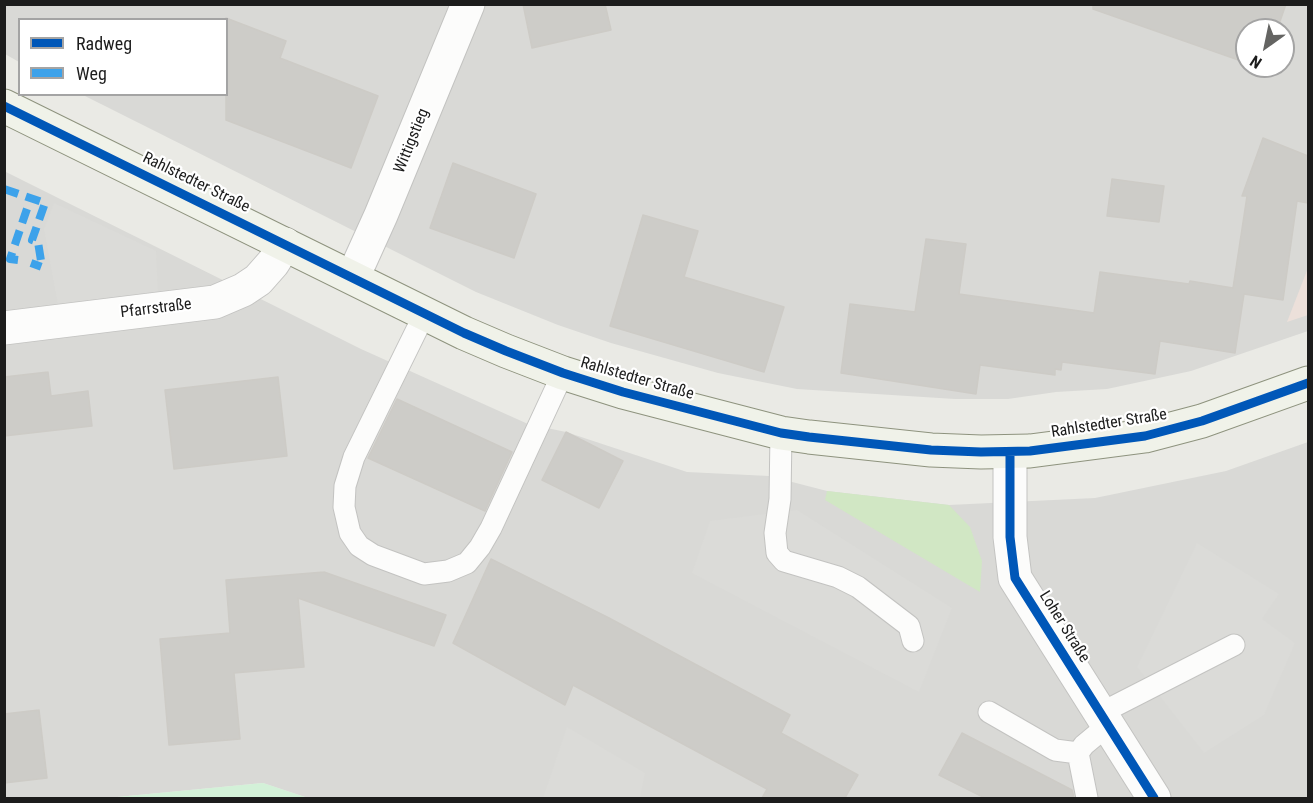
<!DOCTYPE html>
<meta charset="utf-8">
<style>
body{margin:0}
#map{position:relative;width:1313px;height:803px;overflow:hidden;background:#eaeae5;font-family:"Roboto Condensed",sans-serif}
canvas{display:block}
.frame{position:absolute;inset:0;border:6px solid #1c1c1c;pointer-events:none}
.legend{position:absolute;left:18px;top:18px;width:210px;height:78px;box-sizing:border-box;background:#fff;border:2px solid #a4a4a4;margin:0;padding:8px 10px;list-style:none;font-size:18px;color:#1c1c1c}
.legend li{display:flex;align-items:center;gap:12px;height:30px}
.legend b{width:30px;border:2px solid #a4a4a4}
.north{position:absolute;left:1235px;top:18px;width:60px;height:60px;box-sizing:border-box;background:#fff;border:2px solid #a4a4a4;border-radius:50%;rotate:213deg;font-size:16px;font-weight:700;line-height:24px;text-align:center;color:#1c1c1c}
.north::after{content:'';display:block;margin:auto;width:21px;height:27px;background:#646462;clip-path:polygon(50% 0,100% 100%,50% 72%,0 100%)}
</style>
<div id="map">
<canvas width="1313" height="803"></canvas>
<div class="frame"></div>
<ul class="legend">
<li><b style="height:8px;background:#0057b8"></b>Radweg</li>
<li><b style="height:8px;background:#3da2ea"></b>Weg</li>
</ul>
<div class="north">N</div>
</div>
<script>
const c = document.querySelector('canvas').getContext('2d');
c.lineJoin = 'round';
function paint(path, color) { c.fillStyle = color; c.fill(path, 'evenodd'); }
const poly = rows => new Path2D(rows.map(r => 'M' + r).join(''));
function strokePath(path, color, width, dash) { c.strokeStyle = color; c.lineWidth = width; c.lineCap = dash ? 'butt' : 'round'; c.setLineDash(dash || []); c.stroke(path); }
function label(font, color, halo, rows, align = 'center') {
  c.font = font + ' "Roboto Condensed",sans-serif'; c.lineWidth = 4.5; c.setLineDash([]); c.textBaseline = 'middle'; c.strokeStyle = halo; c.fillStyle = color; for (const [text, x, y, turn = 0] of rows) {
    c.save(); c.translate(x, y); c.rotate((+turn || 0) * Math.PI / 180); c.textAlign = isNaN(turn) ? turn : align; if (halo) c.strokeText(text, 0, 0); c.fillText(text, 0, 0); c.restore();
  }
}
paint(poly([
 [4,5,1308,5,1308,331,1191,371,1107,389,1056,392,1008,399,955,399,797,389,718,373,611,343,558,325,476,292,83,95,226,94,226,20,20,20,19,62,5,54],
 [1247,30,1283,30,1283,66,1247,66],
 [4,171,361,349,528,424,566,432,687,472,769,476,827,491,949,505,1095,498,1226,471,1308,442,1308,798,308,798,263,783,107,798,5,798]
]), '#d9d9d6');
paint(poly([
 [1308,268,1308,315,1287,322]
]), '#ece0da');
paint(poly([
 [827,491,949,505,970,527,982,561,980,592,825,500]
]), '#d1e7c4');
paint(poly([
 [263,783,308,798,107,798]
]), '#d3f1d8');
paint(poly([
 [54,203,156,251,158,293,58,305,44,229],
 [797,510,952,608,919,692,692,573,710,521],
 [1197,543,1279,594,1262,619,1295,643,1264,715,1204,753,1137,667],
 [567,727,645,773,640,798,543,798]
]), '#dbdbd8');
const building = poly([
 [523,4,605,4,611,30,532,48,523,4],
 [1093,4,1286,4,1277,30,1247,30,1247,63,1093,9,1093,4],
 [226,18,286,41,280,58,378,96,351,168,226,120,226,18],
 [1263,138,1308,156,1308,203,1297,201,1283,300,1244,294,1235,353,1160,341,1155,374,1062,362,1061,370,1055,369,1055,375,980,365,976,394,841,373,850,304,915,312,926,239,966,244,959,294,1094,313,1100,272,1189,284,1190,281,1233,288,1247,196,1242,196,1263,138],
 [453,163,536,194,514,258,430,228,453,163],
 [1112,179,1164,186,1159,222,1107,216,1112,179],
 [643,215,698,231,684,277,784,307,764,372,610,326,643,215],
 [48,372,51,396,88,391,92,426,4,436,4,377,48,372],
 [278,377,287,456,174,469,165,390,278,377],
 [397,399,512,452,485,511,368,458,397,399],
 [566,432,623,461,599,508,542,480,566,432],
 [491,559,609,618,790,715,781,733,858,775,845,798,762,798,767,789,573,685,565,705,453,643,491,559],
 [324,572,446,615,434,646,298,598,304,667,234,673,240,739,169,745,160,639,230,633,226,580,324,572],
 [39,710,47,778,4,783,4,714,39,710],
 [962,733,1072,790,1074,798,985,798,939,775,962,733]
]);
paint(building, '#cdccc8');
strokePath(building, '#cdcbc6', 1.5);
const service = poly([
 [425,313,354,457,345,486,344,507,350,533,359,546,373,555,424,574,448,571,467,563,480,547,491,528,563,373],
 [781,433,780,499,775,533,777,553,784,561,838,577,858,587,909,626,913,641],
 [989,712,1055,750,1078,753],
 [1101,713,1234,645],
 [1087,798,1078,753,1084,745,1108,725]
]);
const minor = poly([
 [353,277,381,215,468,4],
 [4,328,215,302,243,290,258,280,273,263,285,244],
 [1010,452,1010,537,1015,578,1154,798]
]);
const secondary = poly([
 [4,106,464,333,506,351,563,373,623,392,781,433,809,437,931,450,981,452,1030,451,1145,436,1202,421,1308,383]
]);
strokePath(service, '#c3c3c1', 23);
strokePath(minor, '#c3c3c1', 35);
strokePath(secondary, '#8e937e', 35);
strokePath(service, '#fcfcfb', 21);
strokePath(minor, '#fcfcfb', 33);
strokePath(secondary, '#f0f2e9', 33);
strokePath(poly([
 [4,189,45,203,32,240,38,242,42,267,31,263],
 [18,260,10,259,31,197]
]), '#3da2ea', 8, [15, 8]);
strokePath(poly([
 [4,106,464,333,506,351,563,373,623,392,781,433,809,437,931,450,981,452,1030,451,1145,436,1202,421,1308,383],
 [1010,452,1010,537,1015,578,1154,798]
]), '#0057b8', 9);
label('16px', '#1c1c1c', '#fff', [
 ["Wittigstieg",412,141,-68],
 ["Rahlstedter Straße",196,183,26],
 ["Pfarrstraße",156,309,-7],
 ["Rahlstedter Straße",637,379,16],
 ["Rahlstedter Straße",1109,424,-9],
 ["Loher Straße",1064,627,58]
]);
</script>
